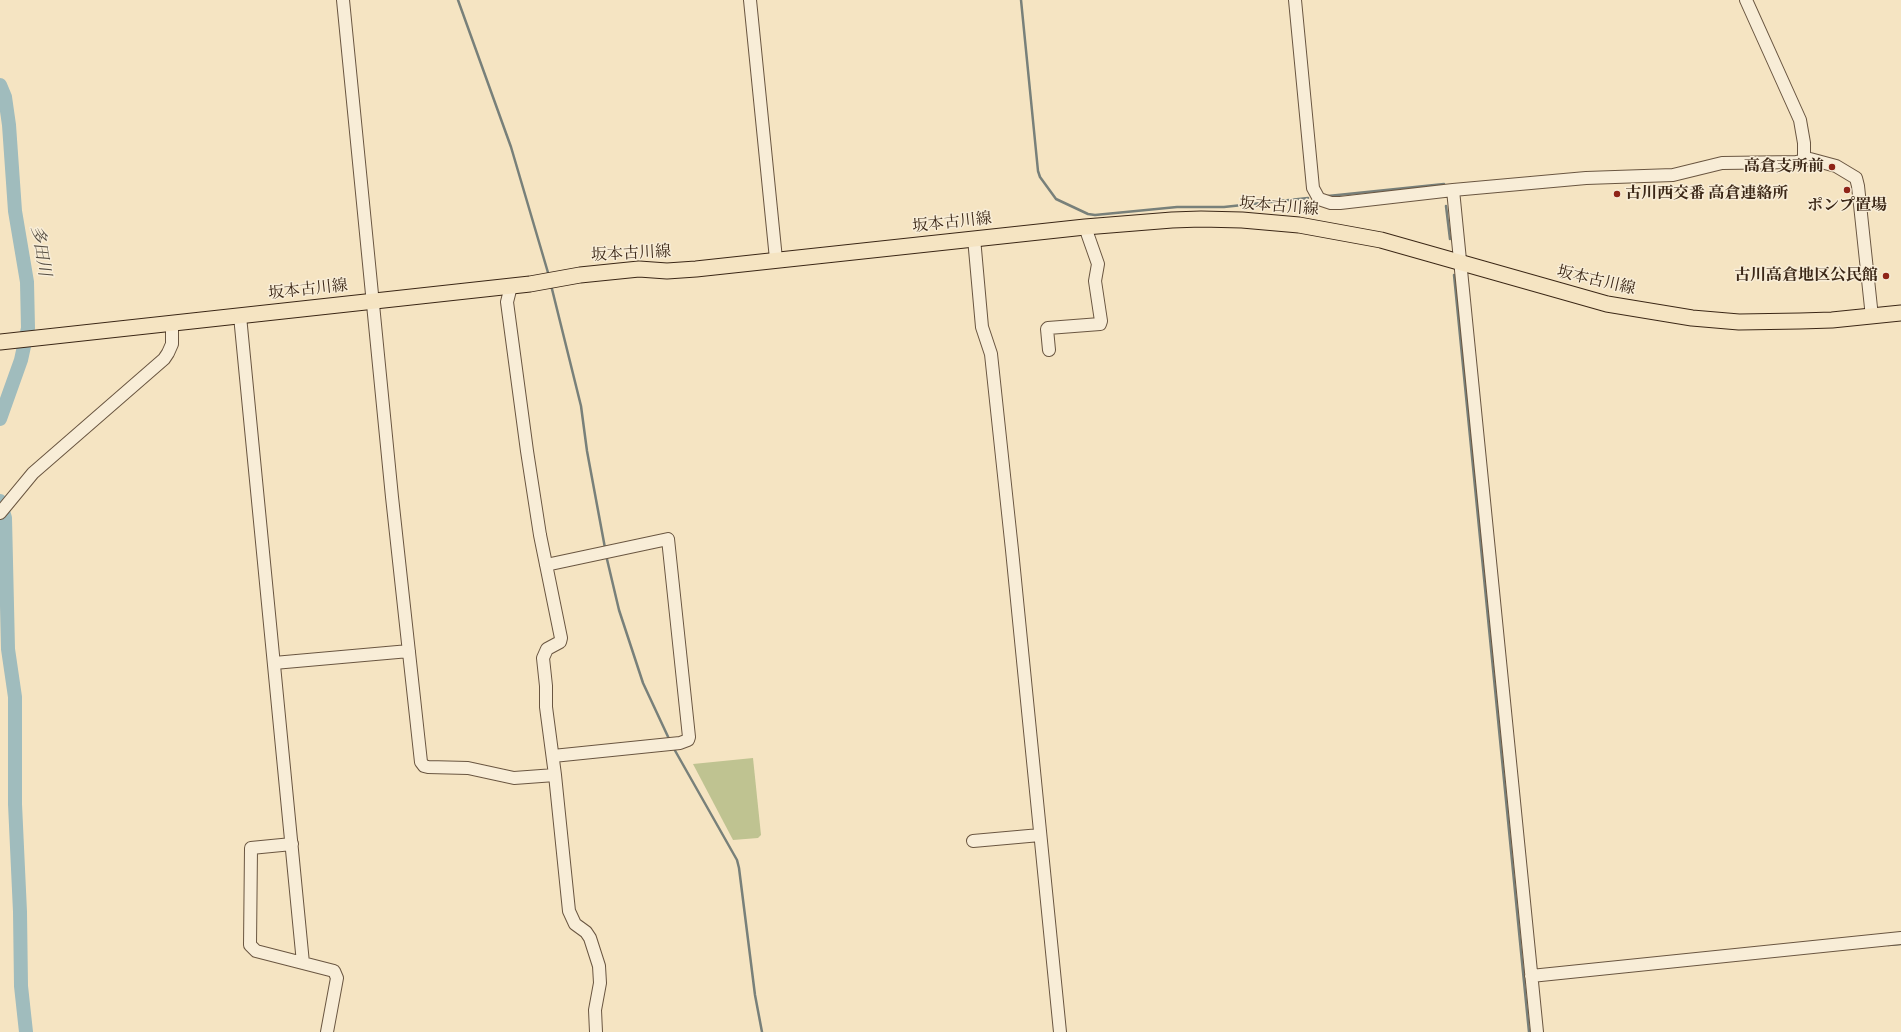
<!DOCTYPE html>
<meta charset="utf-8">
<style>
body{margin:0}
canvas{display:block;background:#f5e4c2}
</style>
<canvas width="1901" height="1032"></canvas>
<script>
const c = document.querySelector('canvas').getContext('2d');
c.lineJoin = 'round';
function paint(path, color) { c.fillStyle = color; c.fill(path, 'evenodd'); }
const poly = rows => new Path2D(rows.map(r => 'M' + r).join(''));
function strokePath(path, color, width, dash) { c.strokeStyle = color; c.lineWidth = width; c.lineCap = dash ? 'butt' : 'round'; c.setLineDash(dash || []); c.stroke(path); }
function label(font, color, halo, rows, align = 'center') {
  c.font = font + ' "IM FELL Great Primer","Noto Serif JP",serif'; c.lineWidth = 3; c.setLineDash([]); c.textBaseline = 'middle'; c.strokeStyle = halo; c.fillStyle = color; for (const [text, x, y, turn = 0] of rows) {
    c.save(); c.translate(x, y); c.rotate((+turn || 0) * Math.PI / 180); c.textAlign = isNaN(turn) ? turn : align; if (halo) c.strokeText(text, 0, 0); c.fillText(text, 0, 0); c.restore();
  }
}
paint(poly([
 [753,758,761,835,758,838,733,840,693,764]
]), '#bfc391');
strokePath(poly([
 [458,0,511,147,549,276],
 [1021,0,1038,171,1040,177,1056,199,1088,214,1095,215,1177,207,1224,207,1308,198],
 [1328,196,1444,184],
 [1446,206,1450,239],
 [1454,275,1524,982,1526,982],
 [551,285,581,406,587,451,605,548],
 [606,555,619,610,643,683,670,741],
 [673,747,737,860,739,868,755,995,762,1032],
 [1888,945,1901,944],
 [1524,982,1529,1032]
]), '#78807a', 2.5);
strokePath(poly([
 [0,85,5,97,9,125,15,211,27,282,28,328,21,360,0,419],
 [0,501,5,518,8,649,15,697,15,804,20,912,21,986,26,1032]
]), '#a0bcbd', 14);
const minor = poly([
 [343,0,392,497,421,762,424,766,428,767,468,768,514,778,555,775],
 [750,0,776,259],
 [1295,0,1313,188,1319,199,1331,203,1340,203,1453,190,1586,178,1673,175,1722,163,1796,162,1810,159,1836,166,1856,178,1858,186,1872,317],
 [1746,0,1800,120,1804,143,1804,161],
 [1453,190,1537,1032],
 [974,238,982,327,991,354,1012,550,1060,1032],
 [511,286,507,302,527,451,540,535,561,638,560,642,547,649,543,658,546,686,546,707,555,775,569,911,575,924,586,932,590,938,599,966,600,983,595,1010,596,1032],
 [240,316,303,963],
 [1049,350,1047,329,1048,328,1100,324,1101,321,1095,281,1098,264,1085,227],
 [0,513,33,473,164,359,168,353,172,344,172,323],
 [546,565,668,539,689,737,688,740,680,743,553,756],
 [274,663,409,651],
 [973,841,1040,835],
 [292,844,251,848,250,945,256,951,334,971,337,978,327,1032],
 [1531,976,1901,938]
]);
const major = poly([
 [0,342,530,284,580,275,639,269,667,271,696,269,1085,227,1172,220,1201,219,1242,220,1299,225,1381,240,1607,304,1692,318,1739,322,1800,321,1832,320,1901,313]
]);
strokePath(minor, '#6a5641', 14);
strokePath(major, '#3b2716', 17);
strokePath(minor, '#f8edd7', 12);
strokePath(major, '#f5e4c2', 15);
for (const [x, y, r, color] of [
 [1832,167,4,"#8f2418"],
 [1847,190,4,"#8f2418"],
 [1617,194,4,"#8f2418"],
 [1886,276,4,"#8f2418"]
]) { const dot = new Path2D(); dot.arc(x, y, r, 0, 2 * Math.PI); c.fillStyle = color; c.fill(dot); strokePath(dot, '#f8edd7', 1.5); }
label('bold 16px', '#3b2716', '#f8edd7', [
 ["高倉支所前",1824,167],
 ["古川西交番 高倉連絡所",1625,194,"left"],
 ["ポンプ置場",1847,206,"center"],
 ["古川高倉地区公民館",1878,276]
], 'right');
label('16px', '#3b2716', '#f8edd7', [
 ["坂本古川線",1279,207,5],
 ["坂本古川線",952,223,-6],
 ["坂本古川線",631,254,-3],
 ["坂本古川線",1596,281,13],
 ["坂本古川線",308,290,-6]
]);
label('italic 17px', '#544c40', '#f8edd7', [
 ["多田川",40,251,81]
]);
</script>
